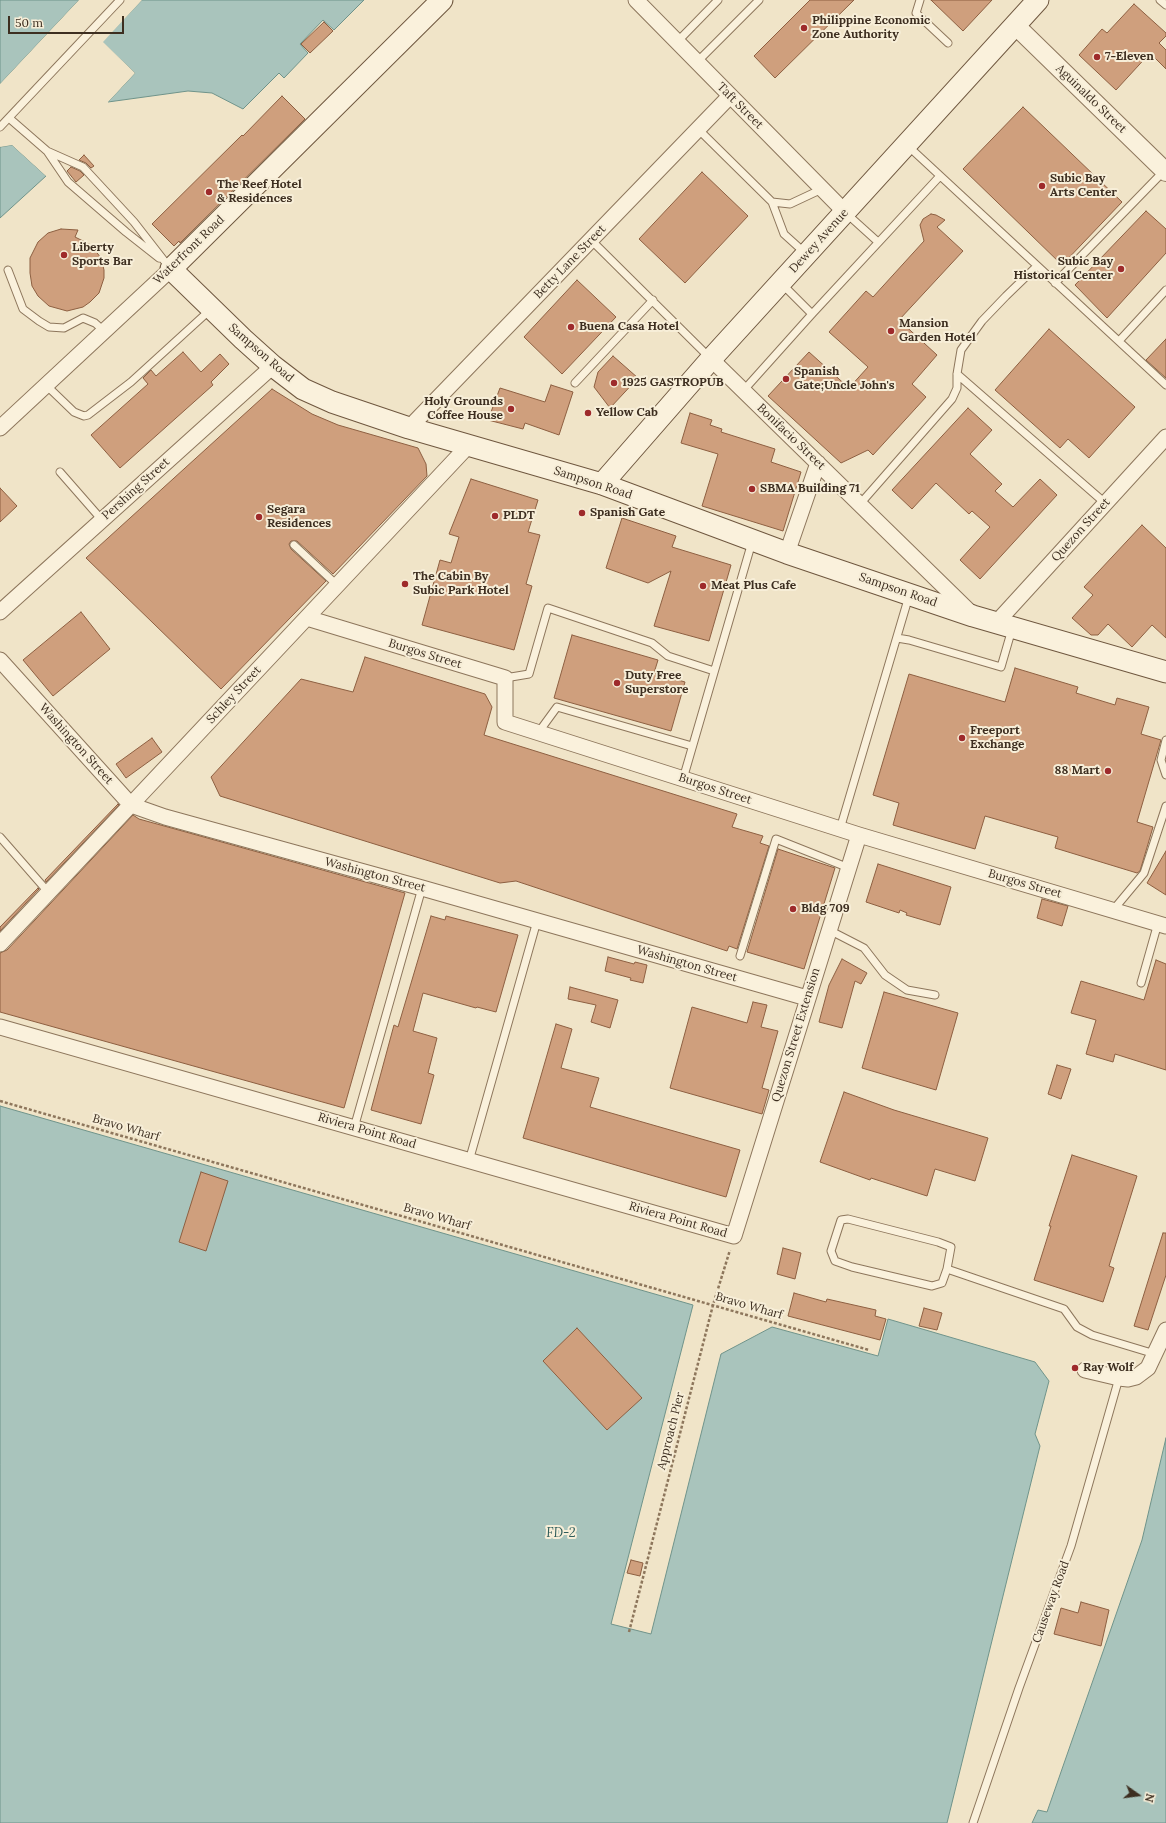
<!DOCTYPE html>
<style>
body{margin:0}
#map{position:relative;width:1166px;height:1823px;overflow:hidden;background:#f0e4c8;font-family:Lora,serif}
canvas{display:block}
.north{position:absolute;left:1118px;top:1775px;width:40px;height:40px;-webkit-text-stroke:3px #f7eed8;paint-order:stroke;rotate:104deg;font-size:11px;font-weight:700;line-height:16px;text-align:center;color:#3d2e20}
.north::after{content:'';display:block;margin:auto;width:14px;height:18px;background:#3d2e20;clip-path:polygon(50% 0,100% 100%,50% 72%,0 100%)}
.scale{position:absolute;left:8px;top:16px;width:116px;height:18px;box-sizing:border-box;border:2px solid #3d2e20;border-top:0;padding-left:5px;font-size:12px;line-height:14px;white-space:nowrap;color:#3d2e20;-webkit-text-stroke:3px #f7eed8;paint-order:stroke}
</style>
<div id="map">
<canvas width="1166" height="1823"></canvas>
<div class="north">N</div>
<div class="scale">50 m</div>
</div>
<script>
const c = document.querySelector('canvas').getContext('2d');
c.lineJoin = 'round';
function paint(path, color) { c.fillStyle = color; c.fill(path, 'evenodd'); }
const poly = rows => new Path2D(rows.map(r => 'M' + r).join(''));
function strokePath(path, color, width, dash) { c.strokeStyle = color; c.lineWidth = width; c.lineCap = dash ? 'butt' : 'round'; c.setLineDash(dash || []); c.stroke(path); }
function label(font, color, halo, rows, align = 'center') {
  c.font = font + ' Lora,serif'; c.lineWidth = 4; c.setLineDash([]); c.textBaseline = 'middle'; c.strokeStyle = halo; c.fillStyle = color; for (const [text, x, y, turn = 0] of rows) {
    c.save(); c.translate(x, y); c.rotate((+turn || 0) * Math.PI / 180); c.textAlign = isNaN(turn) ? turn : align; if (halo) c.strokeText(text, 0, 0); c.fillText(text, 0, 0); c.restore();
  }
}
const water = poly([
 [0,0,79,0,0,84,0,0],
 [142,0,364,0,334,30,323,20,300,44,308,53,284,78,279,73,243,109,212,93,188,91,108,102,135,73,102,42,142,0],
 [12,145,46,176,0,218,0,147,12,145],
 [0,1106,693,1305,611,1624,651,1634,721,1354,772,1327,878,1356,888,1319,1035,1362,1049,1381,1035,1434,1040,1446,947,1823,0,1823,0,1106],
 [1166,1438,1166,1823,1032,1823,1038,1810,1047,1812,1142,1540,1166,1438]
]);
paint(water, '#a9c4bc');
strokePath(water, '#6f938a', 1);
paint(poly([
 [79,0,81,0,80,1,0,86,0,84],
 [140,0,142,0,103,42,135,73,108,102,107,101,132,73,100,42],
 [13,143,33,161,47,175,46,176,12,145,0,147,1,144]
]), '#f0e4c8');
const building = poly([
 [810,0,854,0,775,78,754,56,810,0],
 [931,0,992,0,963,31,931,0],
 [1134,4,1166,33,1166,36,1159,43,1166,50,1166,69,1150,53,1116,90,1079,55,1102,29,1107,33,1134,4],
 [324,22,333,31,310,53,301,44,324,22],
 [282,96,305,119,180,243,179,241,174,246,152,224,242,135,243,136,282,96],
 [1023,107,1122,202,1062,265,963,169,1023,107],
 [84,155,94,166,91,168,86,163,79,160,84,155],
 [71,167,80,171,84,175,76,182,67,171,71,167],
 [702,172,748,216,685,283,639,239,702,172],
 [1146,211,1166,229,1166,253,1107,318,1075,285,1146,211],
 [931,214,936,215,945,220,937,227,963,251,899,320,937,355,912,384,926,397,873,455,868,450,841,463,768,396,809,352,849,388,868,367,829,332,866,291,873,297,924,241,920,225,923,219,931,214],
 [61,229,78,230,75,237,91,245,101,258,104,270,104,278,99,293,90,302,83,307,67,311,49,306,38,296,32,286,30,273,30,258,38,242,48,233,61,229],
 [577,280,616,317,562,374,524,337,577,280],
 [1049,329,1135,407,1089,458,1068,439,1060,448,995,390,1049,329],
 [1166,339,1166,378,1146,360,1166,339],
 [183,352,201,372,220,354,229,364,211,382,213,385,120,468,91,435,148,384,143,378,151,370,156,376,183,352],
 [613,356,638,378,610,408,594,387,598,372,613,356],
 [551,385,573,392,559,435,525,423,523,429,488,420,500,388,545,402,551,385],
 [272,389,312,414,338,425,418,448,426,464,427,476,333,574,297,541,291,541,289,544,291,549,326,581,221,689,86,558,272,389],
 [968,408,992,430,970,454,1002,484,995,491,1013,507,1040,479,1057,495,980,579,960,560,990,527,972,511,969,514,936,483,912,509,892,490,968,408],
 [690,413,712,420,710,425,722,429,721,432,775,449,771,462,801,472,783,531,702,506,718,454,681,443,690,413],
 [471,479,538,500,528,532,540,535,526,584,532,586,514,650,422,625,440,560,451,563,459,537,449,534,471,479],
 [0,488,17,506,0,522,0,488],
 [622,518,676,536,672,547,731,565,709,641,654,626,671,571,648,583,606,568,622,518],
 [1142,525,1166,548,1166,638,1152,625,1132,647,1108,624,1098,635,1091,635,1072,618,1093,595,1084,587,1142,525],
 [81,612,110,649,53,696,23,660,81,612],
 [572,635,658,660,654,673,685,682,671,731,554,698,572,635],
 [365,657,485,694,492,707,484,735,737,814,732,827,763,836,760,843,769,846,737,949,729,946,727,951,516,881,500,883,220,796,211,777,301,679,353,692,365,657],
 [1015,668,1078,687,1076,693,1115,705,1117,698,1149,707,1141,734,1161,740,1137,822,1153,827,1140,871,1137,873,1055,848,1058,837,985,816,975,849,893,825,899,803,873,795,909,674,1005,702,1015,668],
 [152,738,162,752,126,778,116,764,152,738],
 [118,804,119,805,46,882,45,880,118,804],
 [133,815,139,819,405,893,344,1108,0,1012,0,953,7,950,133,815],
 [778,849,835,868,804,969,747,952,778,849],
 [1166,851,1166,895,1147,883,1166,851],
 [878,864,951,887,940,925,906,915,907,913,900,910,899,913,866,902,878,864],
 [38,888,39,889,0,931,0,927,38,888],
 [1042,899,1068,906,1062,926,1037,918,1042,899],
 [431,916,445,920,446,916,518,935,496,1012,477,1007,476,1008,423,993,413,1031,437,1038,428,1073,434,1075,421,1124,371,1110,394,1025,398,1027,431,916],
 [608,957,634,964,635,962,647,965,643,983,630,980,631,978,605,971,608,957],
 [842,959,867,973,861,984,855,981,842,1028,819,1022,829,985,842,959],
 [1156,960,1166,964,1166,1070,1115,1054,1113,1062,1086,1054,1096,1020,1071,1013,1081,981,1144,1000,1156,960],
 [570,987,618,1000,610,1028,591,1022,596,1005,568,999,570,987],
 [884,992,958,1013,936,1090,862,1068,884,992],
 [753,1002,767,1005,761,1027,778,1031,762,1088,769,1090,762,1114,670,1088,692,1007,747,1023,753,1002],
 [556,1024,572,1029,561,1068,599,1078,590,1107,740,1150,726,1197,523,1138,556,1024],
 [1057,1065,1071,1069,1061,1099,1048,1094,1057,1065],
 [844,1092,894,1110,988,1138,975,1181,935,1169,927,1196,871,1178,870,1180,820,1162,844,1092],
 [1072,1155,1137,1176,1109,1266,1114,1268,1103,1302,1034,1280,1051,1226,1049,1226,1072,1155],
 [201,1172,228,1181,206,1251,179,1242,201,1172],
 [1163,1233,1166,1233,1166,1275,1148,1330,1134,1326,1163,1233],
 [783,1248,801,1253,795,1279,777,1274,783,1248],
 [794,1293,826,1302,827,1299,876,1310,875,1316,886,1319,880,1340,788,1316,794,1293],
 [924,1308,942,1313,937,1330,919,1326,924,1308],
 [577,1328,642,1398,607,1430,543,1361,577,1328],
 [631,1560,643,1563,640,1576,627,1573,631,1560],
 [1081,1602,1109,1610,1101,1646,1054,1634,1061,1608,1078,1613,1081,1602]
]);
paint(building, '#cf9f7d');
strokePath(building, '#8d5f41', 1);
const service = poly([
 [920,0,916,13,948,43],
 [1160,0,1166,5],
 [677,42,718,0],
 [697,62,759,0],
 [9,118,47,151,83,167,134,222,169,267],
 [0,127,120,0],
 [698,129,772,202,790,204,822,189],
 [908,146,1166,385],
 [47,151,68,182,126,232,159,258],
 [772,202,784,234,805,253],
 [847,214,878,242],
 [591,240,710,358],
 [8,270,23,309,39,321,49,327,64,328,83,318,95,323,104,331],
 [781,283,812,314],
 [1055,283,1164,171],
 [1119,341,1166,290],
 [957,374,1105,503],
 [575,383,653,300],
 [46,385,74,412,84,416,88,415,131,382,210,310],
 [743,391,812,314,940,176],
 [60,472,102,520],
 [860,504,952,399,957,388,957,374,961,350,982,321,1006,296,1037,266],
 [294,545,337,585],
 [897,638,909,640,1001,667,1012,629],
 [505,678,529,674,548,608,652,643,668,656,714,671],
 [538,733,557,707,692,746],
 [1166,740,1161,760,1166,775],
 [683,779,752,542],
 [840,829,909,596],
 [0,837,49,893],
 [1114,909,1144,873,1166,806],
 [829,930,864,948,885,975,907,990,935,995],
 [740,956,776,839,849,868],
 [1141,983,1158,923],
 [354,1128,422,888],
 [469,1161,537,921],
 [947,1269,942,1283,932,1286,852,1267,835,1261,831,1251,841,1220,848,1219,938,1242,951,1247,947,1269,1064,1309,1077,1327,1092,1335,1155,1354],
 [973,1823,1019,1688,1071,1546,1119,1378]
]);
const minor = poly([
 [636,0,845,212],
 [711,359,971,613],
 [0,428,171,269],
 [409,428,730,96],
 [787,553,818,463],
 [0,612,273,366],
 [307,618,505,678,505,722,859,835,1166,926],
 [997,622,1166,437],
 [0,660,131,805,165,817,422,888,807,998],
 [0,944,468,446],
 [0,1027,734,1236,859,835],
 [1085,1370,1119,1378,1128,1379,1136,1377,1148,1368,1166,1330]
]);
const tertiary = poly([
 [1015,25,1166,172]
]);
const secondary = poly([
 [442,0,171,269,243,339,273,366,303,389,332,402,409,428,602,484,787,553,973,616,1166,672],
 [602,484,711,359,1038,0]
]);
strokePath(service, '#8d765c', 9);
strokePath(minor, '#8d765c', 17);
strokePath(tertiary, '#8d765c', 20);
strokePath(secondary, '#6f573f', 23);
strokePath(poly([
 [0,1101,869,1350],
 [629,1632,713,1305,730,1250]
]), '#8d765c', 2.5, [3, 2]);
strokePath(service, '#faf1dc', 7);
strokePath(minor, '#faf1dc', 15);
strokePath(tertiary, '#faf1dc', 18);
strokePath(secondary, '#faf1dc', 21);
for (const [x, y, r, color] of [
 [804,28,4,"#9e2a2b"],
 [1097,57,4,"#9e2a2b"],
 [1042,186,4,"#9e2a2b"],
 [209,192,4,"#9e2a2b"],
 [64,255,4,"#9e2a2b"],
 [1121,269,4,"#9e2a2b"],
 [571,327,4,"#9e2a2b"],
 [891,331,4,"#9e2a2b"],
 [786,379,4,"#9e2a2b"],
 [614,383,4,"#9e2a2b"],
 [511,409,4,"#9e2a2b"],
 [588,413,4,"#9e2a2b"],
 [752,489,4,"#9e2a2b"],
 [582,513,4,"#9e2a2b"],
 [495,516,4,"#9e2a2b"],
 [259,517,4,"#9e2a2b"],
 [405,584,4,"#9e2a2b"],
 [703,586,4,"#9e2a2b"],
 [617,683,4,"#9e2a2b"],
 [962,738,4,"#9e2a2b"],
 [1108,771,4,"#9e2a2b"],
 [793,909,4,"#9e2a2b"],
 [1075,1368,4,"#9e2a2b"]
]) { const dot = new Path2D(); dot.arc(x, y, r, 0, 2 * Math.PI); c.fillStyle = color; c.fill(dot); strokePath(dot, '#f7eed8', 1.5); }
label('bold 12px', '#3d2e20', '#f7eed8', [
 ["Philippine Economic",812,21],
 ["Zone Authority",812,35],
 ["7-Eleven",1105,57],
 ["Subic Bay",1050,179],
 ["Arts Center",1050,193],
 ["The Reef Hotel",217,185],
 ["& Residences",217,199],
 ["Liberty",72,248],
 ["Sports Bar",72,262],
 ["Subic Bay",1113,262,"right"],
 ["Historical Center",1113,276,"right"],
 ["Mansion",899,324],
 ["Garden Hotel",899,338],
 ["Buena Casa Hotel",579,327],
 ["Spanish",794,372],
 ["Gate;Uncle John's",794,386],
 ["1925 GASTROPUB",622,383],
 ["Holy Grounds",503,402,"right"],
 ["Coffee House",503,416,"right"],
 ["Yellow Cab",596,413],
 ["SBMA Building 71",760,489],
 ["Segara",267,510],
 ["Residences",267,524],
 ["Spanish Gate",590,513],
 ["PLDT",503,516],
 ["The Cabin By",413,577],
 ["Subic Park Hotel",413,591],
 ["Meat Plus Cafe",711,586],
 ["Duty Free",625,676],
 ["Superstore",625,690],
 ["Freeport",970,731],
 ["Exchange",970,745],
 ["88 Mart",1100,771,"right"],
 ["Bldg 709",801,909],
 ["Ray Wolf",1083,1368]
], 'left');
label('12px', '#3d2e20', '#f7eed8', [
 ["Aguinaldo Street",1091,99,44],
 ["Taft Street",740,106,45],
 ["Dewey Avenue",819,241,-48],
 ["Waterfront Road",189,250,-44],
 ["Betty Lane Street",570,262,-46],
 ["Sampson Road",261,353,41],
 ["Bonifacio Street",791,437,44],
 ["Sampson Road",593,483,18],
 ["Pershing Street",136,489,-42],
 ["Quezon Street",1081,530,-48],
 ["Sampson Road",898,590,19],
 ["Burgos Street",425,654,17],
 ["Schley Street",234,695,-47],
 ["Washington Street",76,744,48],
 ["Burgos Street",715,789,18],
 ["Washington Street",375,875,15],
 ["Burgos Street",1025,884,16],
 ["Washington Street",687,964,16],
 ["Quezon Street Extension",796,1035,-73],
 ["Bravo Wharf",126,1128,16],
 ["Riviera Point Road",367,1131,16],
 ["Bravo Wharf",437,1217,16],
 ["Riviera Point Road",678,1220,16],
 ["Bravo Wharf",749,1306,16],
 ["Approach Pier",671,1431,-76],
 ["Causeway Road",1051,1602,-70]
]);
label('italic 13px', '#2f5d5a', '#f7eed8', [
 ["FD-2",561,1533]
]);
</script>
